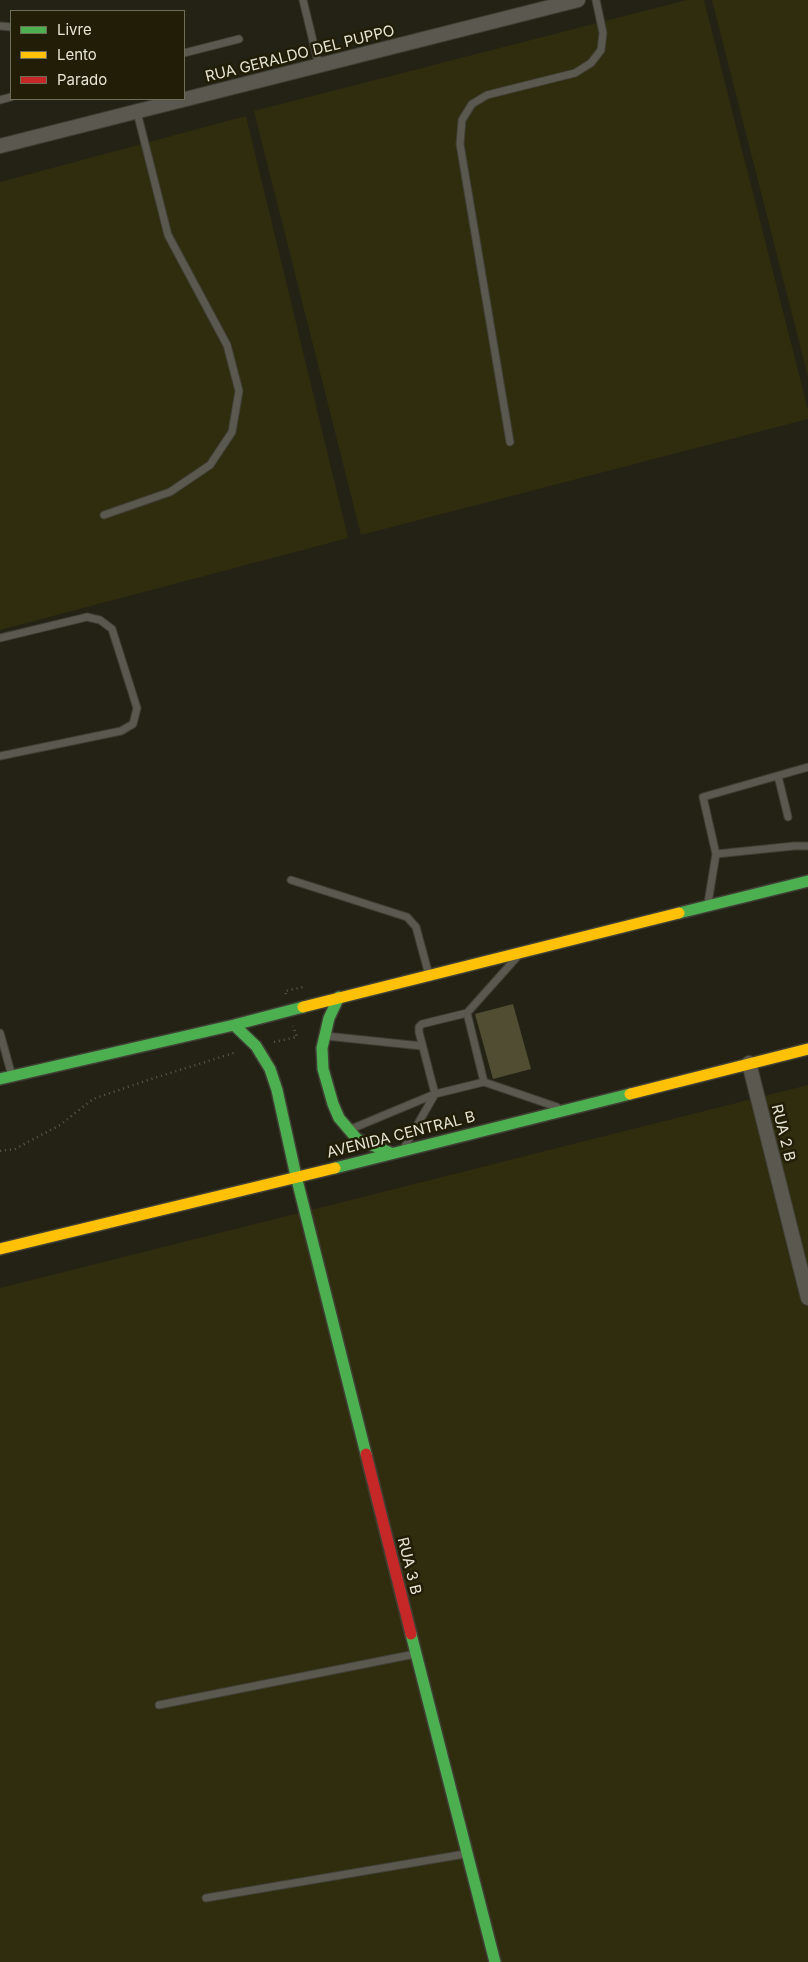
<!DOCTYPE html>
<style>
body{margin:0}
#map{position:relative;width:808px;height:1962px;overflow:hidden;background:#242215;font-family:Inter,sans-serif}
canvas{display:block}
.legend{position:absolute;left:10px;top:10px;width:175px;height:90px;box-sizing:border-box;background:#211d06;border:1px solid #706d59;margin:0;padding:6px 9px;list-style:none;font-size:15px;color:#e6e4d5}
.legend li{display:flex;align-items:center;gap:10px;height:25px}
.legend b{width:25px;border:1px solid #706d59}
</style>
<div id="map">
<canvas width="808" height="1962"></canvas>
<ul class="legend">
<li><b style="height:6px;background:#4caf50"></b>Livre</li>
<li><b style="height:6px;background:#ffc107"></b>Lento</li>
<li><b style="height:6px;background:#c62828"></b>Parado</li>
</ul>
</div>
<script>
const c = document.querySelector('canvas').getContext('2d');
c.lineJoin = 'round';
function paint(path, color) { c.fillStyle = color; c.fill(path, 'evenodd'); }
const poly = rows => new Path2D(rows.map(r => 'M' + r).join(''));
function strokePath(path, color, width, dash) { c.strokeStyle = color; c.lineWidth = width; c.lineCap = dash ? 'butt' : 'round'; c.setLineDash(dash || []); c.stroke(path); }
function label(font, color, halo, rows, align = 'center') {
  c.font = font + ' Inter,sans-serif'; c.lineWidth = 5; c.setLineDash([]); c.textBaseline = 'middle'; c.strokeStyle = halo; c.fillStyle = color; for (const [text, x, y, turn = 0] of rows) {
    c.save(); c.translate(x, y); c.rotate((+turn || 0) * Math.PI / 180); c.textAlign = isNaN(turn) ? turn : align; if (halo) c.strokeText(text, 0, 0); c.fillText(text, 0, 0); c.restore();
  }
}
paint(poly([
 [687,0,704,0,808,410,808,419,361,535,254,111],
 [712,0,808,0,808,377],
 [246,116,348,538,0,630,0,182],
 [808,1085,808,1962,0,1962,0,1288]
]), '#302c0e');
paint(poly([
 [513,1004,531,1069,493,1079,475,1014]
]), '#514d33');
const lane = poly([
 [303,0,319,66],
 [0,26,11,27],
 [184,53,239,39],
 [0,100,11,97],
 [510,442,460,144,462,120,472,104,487,95,575,73,591,63,601,50,603,33,596,0],
 [104,515,170,492,210,465,232,432,239,391,227,345,168,235,137,112],
 [0,638,87,617,100,620,112,629,137,708,133,724,121,731,0,756],
 [778,776,788,817],
 [716,854,703,797,808,767],
 [291,880,407,917,416,927,429,975],
 [708,903,716,854,794,846,808,846],
 [517,957,467,1013,484,1082,557,1107],
 [0,1033,12,1076],
 [326,1036,422,1046],
 [351,1129,435,1094,484,1082],
 [405,1146,435,1094,419,1032,419,1027,422,1024,467,1013],
 [159,1705,415,1654],
 [206,1898,465,1854]
]);
const street = poly([
 [0,146,578,0],
 [749,1063,808,1298]
]);
const fast = poly([
 [679,913,808,881],
 [339,997,329,1018,322,1048,323,1069,333,1104,339,1118,357,1139,391,1153],
 [234,1025,256,1046,270,1069,277,1090,296,1176,366,1454],
 [0,1079,234,1025,303,1007],
 [335,1168,630,1094],
 [411,1634,495,1962]
]);
const slow = poly([
 [303,1007,679,913],
 [630,1094,808,1049],
 [0,1249,335,1168]
]);
const jam = poly([
 [366,1454,411,1634]
]);
strokePath(lane, '#403f35', 9);
strokePath(street, '#403f35', 16);
strokePath(fast, '#403f35', 14);
strokePath(slow, '#403f35', 14);
strokePath(jam, '#403f35', 14);
strokePath(poly([
 [286,994,285,991,304,987],
 [274,1042,297,1037,293,1026],
 [0,1151,15,1149,60,1125,93,1099,148,1080,237,1052]
]), '#5b5a50', 2.5, [1, 4]);
strokePath(lane, '#5a584f', 7);
strokePath(street, '#5a584f', 14);
strokePath(fast, '#4caf50', 11);
strokePath(slow, '#ffc107', 11);
strokePath(jam, '#c62828', 11);
label('15px', '#e6e4d5', '#211d06', [
 ["RUA GERALDO DEL PUPPO",300,54,-14],
 ["RUA 2 B",783,1133,76],
 ["AVENIDA CENTRAL B",401,1135,-14],
 ["RUA 3 B",409,1566,76]
]);
</script>
